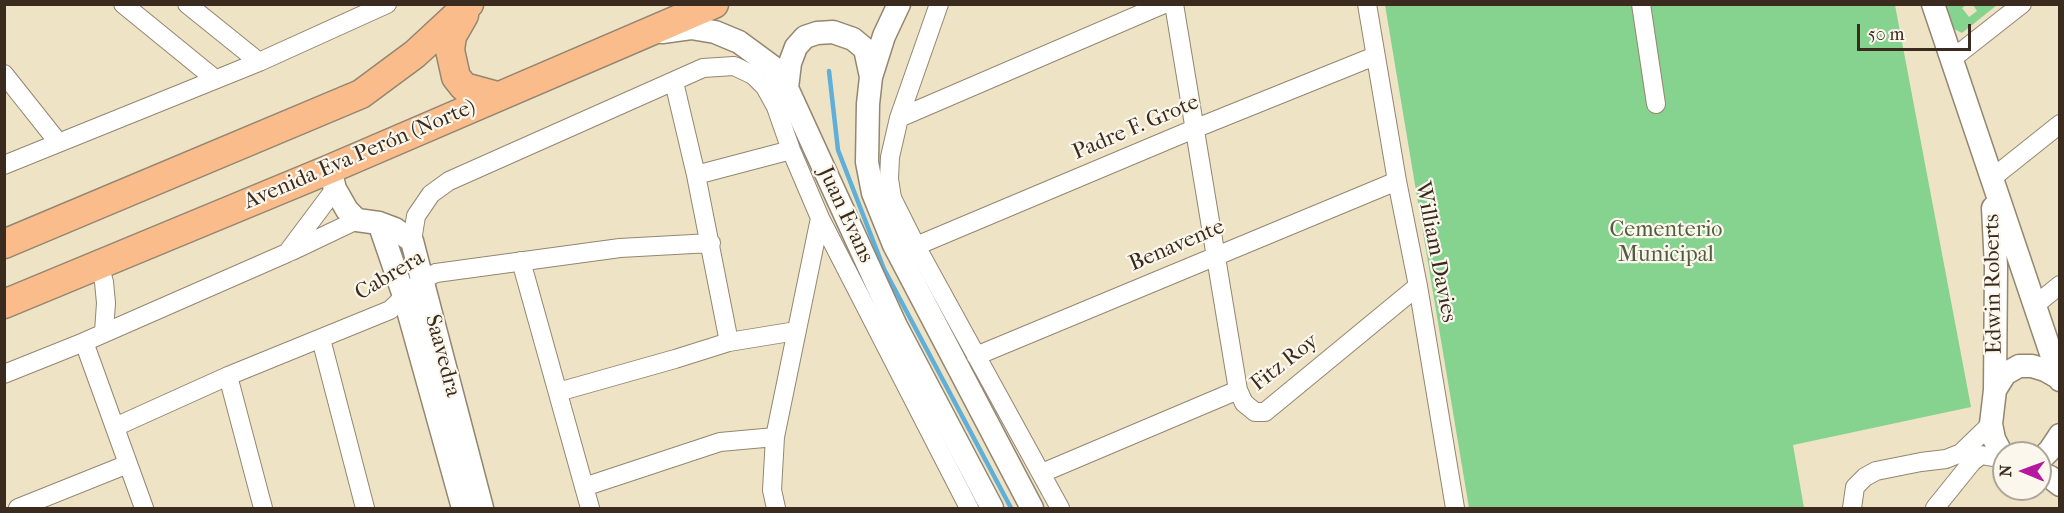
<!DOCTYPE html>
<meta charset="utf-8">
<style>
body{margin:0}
#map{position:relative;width:2064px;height:513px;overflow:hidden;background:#eee3c4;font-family:"IM FELL French Canon",serif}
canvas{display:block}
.frame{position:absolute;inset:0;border:6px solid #3b2a1e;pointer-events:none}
.north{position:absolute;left:1992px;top:441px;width:60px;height:60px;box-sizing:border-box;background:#fbf7ec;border:2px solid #aea59a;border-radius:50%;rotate:271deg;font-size:16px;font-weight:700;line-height:24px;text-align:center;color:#3b2a1e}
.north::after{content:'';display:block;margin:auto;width:21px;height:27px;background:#b5179e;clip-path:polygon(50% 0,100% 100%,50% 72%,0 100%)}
.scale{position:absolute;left:1857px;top:24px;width:114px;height:27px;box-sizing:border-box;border:3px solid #3b2a1e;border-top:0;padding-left:8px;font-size:18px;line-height:21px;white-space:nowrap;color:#3b2a1e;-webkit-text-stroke:4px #fbf7ec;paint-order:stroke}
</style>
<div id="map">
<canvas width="2064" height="513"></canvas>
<div class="frame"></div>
<div class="north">N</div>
<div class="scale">50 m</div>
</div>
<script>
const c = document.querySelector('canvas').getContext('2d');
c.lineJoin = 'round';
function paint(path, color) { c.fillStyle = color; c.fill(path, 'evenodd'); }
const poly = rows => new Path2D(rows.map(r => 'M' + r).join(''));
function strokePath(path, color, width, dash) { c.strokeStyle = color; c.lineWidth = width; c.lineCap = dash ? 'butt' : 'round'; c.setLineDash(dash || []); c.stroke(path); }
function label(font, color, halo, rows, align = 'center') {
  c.font = font + ' "IM FELL French Canon",serif'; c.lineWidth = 4.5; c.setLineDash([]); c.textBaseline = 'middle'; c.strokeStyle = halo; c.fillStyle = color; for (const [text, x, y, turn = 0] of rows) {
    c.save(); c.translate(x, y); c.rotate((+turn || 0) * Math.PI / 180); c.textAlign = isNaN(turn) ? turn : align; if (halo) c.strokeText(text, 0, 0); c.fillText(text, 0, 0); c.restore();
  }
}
paint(poly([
 [1385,5,1895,5,1971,407,1793,445,1804,508,1469,508],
 [1941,5,1966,5,1962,8,1969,17,1977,11,1973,5,1997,5,1962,33,1948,26]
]), '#86d28f');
strokePath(poly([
 [829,71,838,150,884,269,1011,508]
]), '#5fafd9', 4.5);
const minor = poly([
 [123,4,215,79],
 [187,4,259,62],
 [939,4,899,118,890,157,889,179,892,198,916,246,1060,508],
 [1174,4,1238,390],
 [1367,4,1397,181,1418,286,1455,508],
 [1641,4,1656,104],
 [1952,59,2022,4],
 [4,74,58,142],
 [674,82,696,175,729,342],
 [899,118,1164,4],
 [4,165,259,62,387,4],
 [696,175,791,150],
 [1991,179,2060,124],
 [412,241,416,216,431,194,449,181,703,68,734,66,753,75,765,87,776,107,791,150,820,218,969,508],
 [916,246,1194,129,1375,56],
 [292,251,357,220],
 [521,261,590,508],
 [99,265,104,282,106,303,104,332],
 [2034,306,2060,285],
 [321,339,365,508],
 [84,342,144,508],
 [976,356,1397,181],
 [4,374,84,342,287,253,335,189],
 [228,376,263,508],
 [558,392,675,359,729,342,796,331],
 [115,427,228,376,390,310,422,280,436,273,620,248,711,243],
 [1042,473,1238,390,1244,403,1255,412,1265,412,1418,286],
 [584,487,720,442,775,437],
 [18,508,128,464],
 [776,508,772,490,775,437,820,218],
 [1852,508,1855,487,1865,477,1876,471,1921,462,1946,459,1961,453,1991,424],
 [1935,508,1972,462,1981,455,2004,459]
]);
const tertiary = poly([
 [899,4,884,36,871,77,868,104,867,162,873,193,894,245,1032,508],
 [1933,4,2060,380],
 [662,32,691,28,715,32,739,42,773,67,787,88,896,326,992,508],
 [787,88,790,63,796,47,805,37,817,33,833,32,853,39,865,49,871,77],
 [330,169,335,189,347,210,357,220,379,223,395,229,412,241,482,508],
 [1993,208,1996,267,1995,390],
 [379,223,404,296,463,508],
 [2004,458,1994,439,1991,424,1995,390,2005,374,2019,366,2032,366,2045,370,2059,378],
 [2040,460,2050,450,2060,435],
 [2040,473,2050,477,2060,485]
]);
const primary = poly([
 [464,15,452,36,450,50,456,77,464,87,497,96],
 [4,244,361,94,415,54,469,4],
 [4,304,330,169,714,4]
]);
strokePath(minor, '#948671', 20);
strokePath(tertiary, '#948671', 25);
strokePath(primary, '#948671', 31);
strokePath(minor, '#fff', 18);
strokePath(tertiary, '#fff', 22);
strokePath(primary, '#f9bc8a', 28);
label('22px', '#3b2a1e', '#fbf7ec', [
 ["Padre F. Grote",1136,128,-23],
 ["Avenida Eva Perón (Norte)",360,155,-23],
 ["Juan Evans",845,215,65],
 ["Benavente",1177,246,-23],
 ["William Davies",1435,252,79],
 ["Cabrera",390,276,-31],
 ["Edwin Roberts",1994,284,-91],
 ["Saavedra",442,356,75],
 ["Fitz Roy",1285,363,-38]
]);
label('22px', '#525c40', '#fbf7ec', [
 ["Cementerio",1666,231],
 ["Municipal",1666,256]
]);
</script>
